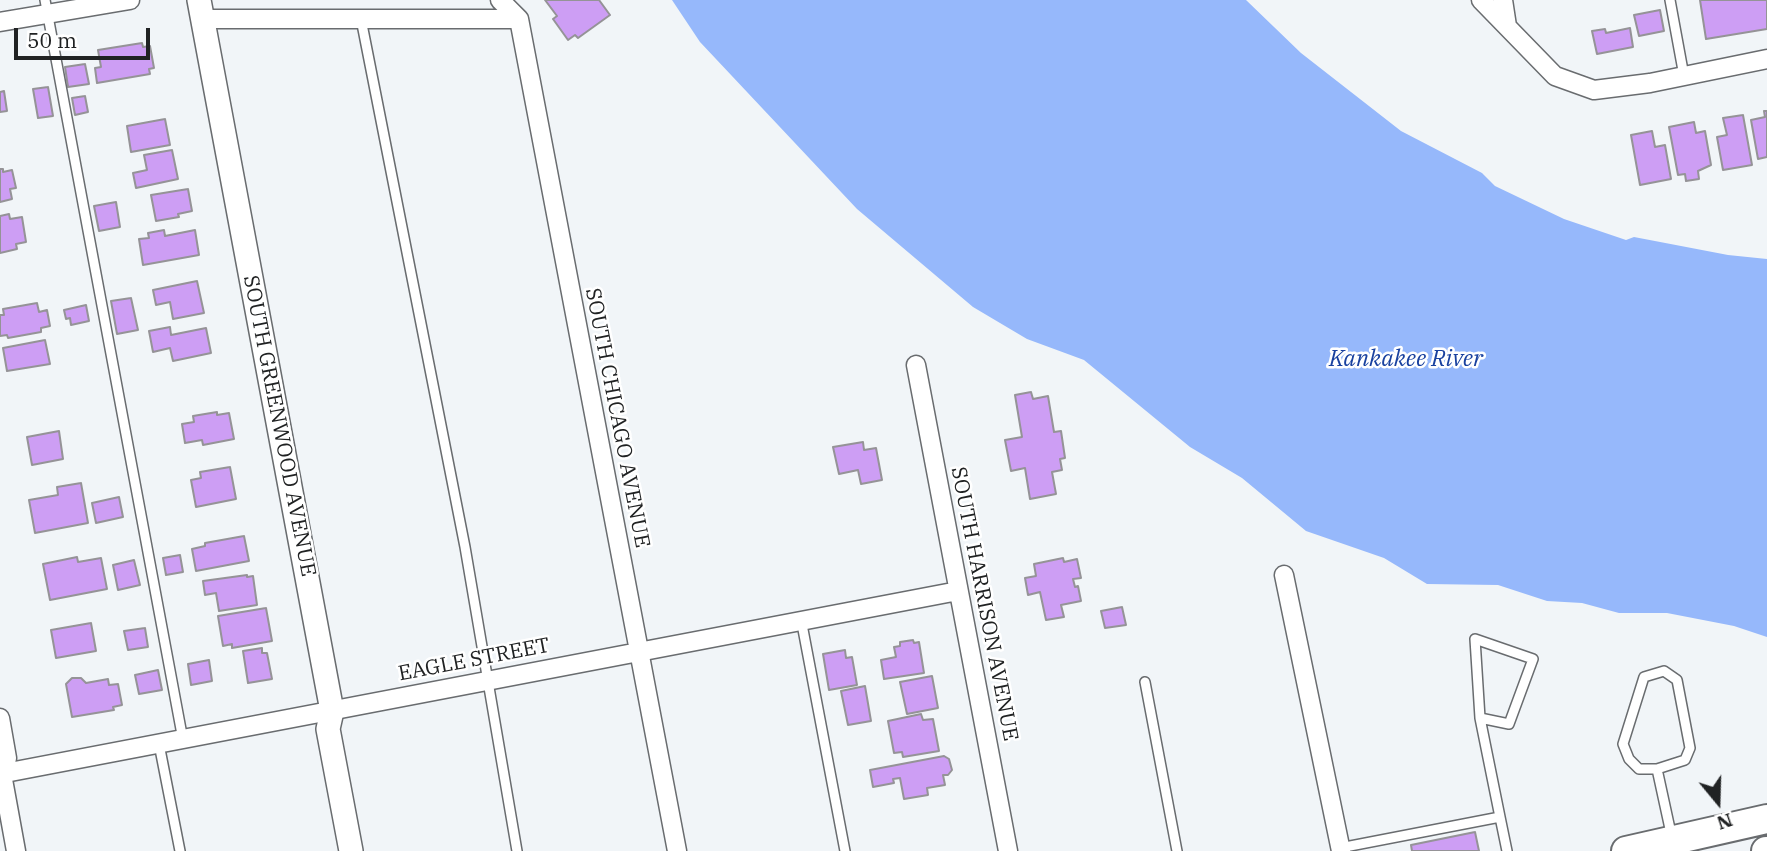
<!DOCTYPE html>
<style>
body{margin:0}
#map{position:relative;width:1767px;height:851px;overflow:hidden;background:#f1f5f8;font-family:"IBM Plex Serif",serif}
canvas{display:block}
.north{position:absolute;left:1683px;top:767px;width:70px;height:70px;-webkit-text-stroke:5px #fff;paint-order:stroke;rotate:161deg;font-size:19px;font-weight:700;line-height:28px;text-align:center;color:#202223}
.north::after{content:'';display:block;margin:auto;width:24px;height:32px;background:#202223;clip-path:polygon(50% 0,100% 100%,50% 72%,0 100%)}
.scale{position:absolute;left:14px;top:28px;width:136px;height:32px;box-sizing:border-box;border:4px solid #202223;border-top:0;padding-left:9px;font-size:21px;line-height:24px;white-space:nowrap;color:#202223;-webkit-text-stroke:5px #fff;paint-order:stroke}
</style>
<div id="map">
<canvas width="1767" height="851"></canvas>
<div class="north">N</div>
<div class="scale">50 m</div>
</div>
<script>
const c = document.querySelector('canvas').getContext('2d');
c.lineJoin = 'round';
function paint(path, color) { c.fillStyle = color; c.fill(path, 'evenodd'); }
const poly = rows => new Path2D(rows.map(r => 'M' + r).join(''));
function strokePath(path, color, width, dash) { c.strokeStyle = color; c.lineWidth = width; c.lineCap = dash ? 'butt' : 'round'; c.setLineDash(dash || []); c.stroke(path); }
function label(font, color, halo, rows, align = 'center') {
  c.font = font + ' "IBM Plex Serif",serif'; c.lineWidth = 5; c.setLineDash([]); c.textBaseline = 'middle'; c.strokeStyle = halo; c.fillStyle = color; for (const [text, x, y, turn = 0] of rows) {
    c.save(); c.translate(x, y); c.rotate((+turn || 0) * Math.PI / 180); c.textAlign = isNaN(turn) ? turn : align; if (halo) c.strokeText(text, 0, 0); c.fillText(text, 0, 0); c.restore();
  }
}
paint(poly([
 [672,0,1246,0,1301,53,1401,131,1482,173,1495,186,1564,219,1626,240,1634,237,1728,255,1767,259,1767,637,1734,626,1667,613,1619,613,1582,603,1547,601,1498,585,1427,584,1384,558,1306,531,1242,478,1190,447,1084,360,1027,339,973,307,857,209,700,42]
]), '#96b8fb');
const building = poly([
 [545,0,599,0,610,15,578,38,575,35,568,40,553,19,557,16,545,0],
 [1700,0,1767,0,1767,29,1706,39,1700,0],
 [1660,10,1664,31,1639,36,1634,15,1660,10],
 [1630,28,1633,47,1597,54,1592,31,1605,29,1606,33,1630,28],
 [142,43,143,47,150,46,154,68,149,69,150,74,97,83,95,68,101,67,98,50,142,43],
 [85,64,89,84,68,87,65,67,85,64],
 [48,87,53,116,38,118,33,89,48,87],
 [4,91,7,111,0,112,0,92,4,91],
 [85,96,88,112,75,115,72,98,85,96],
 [1764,111,1767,111,1767,157,1758,159,1751,120,1765,117,1764,111],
 [1743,115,1752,165,1723,170,1717,137,1727,135,1723,118,1743,115],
 [165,119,170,145,131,152,127,126,165,119],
 [1694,122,1696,133,1705,131,1711,165,1698,171,1699,179,1686,181,1685,174,1678,175,1669,127,1694,122],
 [1652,131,1655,147,1665,145,1671,179,1640,185,1631,135,1652,131],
 [172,150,178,179,136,188,133,173,147,170,144,155,172,150],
 [0,169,3,169,3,172,12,170,16,188,10,189,12,199,0,202,0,169],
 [188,189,192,211,178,214,179,217,156,221,151,195,188,189],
 [116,202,120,227,99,231,94,206,116,202],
 [9,214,10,219,22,217,26,242,16,244,17,249,0,253,0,216,9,214],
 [164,230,165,236,195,230,199,255,143,265,139,239,149,238,148,233,164,230],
 [197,281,204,313,173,319,170,302,156,305,153,290,197,281],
 [131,298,138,330,117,334,111,301,131,298],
 [37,303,39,312,47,310,50,326,41,328,41,332,8,338,7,335,0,336,0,315,4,315,3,309,37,303],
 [86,305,89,321,71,325,70,318,66,319,64,310,86,305],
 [170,327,171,335,206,328,211,353,173,361,170,348,153,352,149,331,170,327],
 [45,340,50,364,7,371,3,348,45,340],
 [1031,392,1033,399,1048,396,1054,432,1061,431,1065,458,1060,459,1062,470,1052,472,1056,494,1030,499,1025,468,1011,471,1005,440,1022,437,1015,395,1031,392],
 [217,412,217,415,229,413,234,439,203,445,202,440,185,443,182,424,194,422,193,416,217,412],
 [59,431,63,459,32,465,27,437,59,431],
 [863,442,864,450,876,448,882,480,861,484,858,470,839,474,833,447,863,442],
 [230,467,236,499,196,507,191,480,201,478,200,472,230,467],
 [81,483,88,523,35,533,29,500,58,495,57,487,81,483],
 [119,497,123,517,96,523,92,503,119,497],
 [244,536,249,561,196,571,192,549,205,546,205,543,244,536],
 [180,555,183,572,166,575,163,558,180,555],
 [77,557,78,562,101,558,107,589,50,600,43,564,77,557],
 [1063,558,1064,562,1077,559,1081,578,1073,579,1075,587,1078,586,1081,601,1061,605,1064,617,1046,620,1040,592,1028,595,1025,578,1036,576,1034,564,1063,558],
 [134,560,140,585,118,590,113,565,134,560],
 [247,575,247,577,253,576,257,605,219,611,216,593,205,595,203,581,247,575],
 [1122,607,1126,625,1105,628,1101,611,1122,607],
 [266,608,272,641,232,648,232,644,223,646,218,616,266,608],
 [91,623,96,651,56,658,51,630,91,623],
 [145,628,148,647,128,650,124,631,145,628],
 [913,640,914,643,919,642,924,673,884,679,881,660,896,657,894,647,900,646,900,642,913,640],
 [262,648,262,653,267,653,272,679,248,683,243,651,262,648],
 [845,650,846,658,852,657,857,685,829,690,823,654,845,650],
 [209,660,212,681,191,685,188,664,209,660],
 [158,670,162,690,139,694,135,675,158,670],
 [932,676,938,708,907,714,900,682,932,676],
 [72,678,81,678,86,683,108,679,109,685,118,684,122,705,113,707,114,710,72,717,66,684,72,678],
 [865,686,871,721,848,725,841,691,865,686],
 [921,714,923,720,933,719,939,751,903,757,902,752,894,753,888,721,921,714],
 [944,756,949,759,952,770,948,775,943,775,945,785,927,788,928,795,904,799,900,778,893,779,894,783,873,787,870,770,944,756],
 [1475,832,1479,851,1412,851,1411,845,1475,832]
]);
paint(building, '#cd9ef4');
strokePath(building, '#959397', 2);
const service = poly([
 [45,0,183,740],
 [1670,0,1684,76],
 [361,19,465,547,517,851],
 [801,619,845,851],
 [1145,682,1177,851],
 [1480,718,1509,724,1533,659,1475,639,1480,718,1500,817],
 [159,744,180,851],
 [1657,769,1685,760,1690,748,1677,680,1664,671,1644,677,1623,744,1629,759,1639,769,1657,769,1672,838],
 [1340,848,1500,817,1507,851]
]);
const minor = poly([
 [500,0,519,19,677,851],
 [1481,0,1555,76,1594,90,1650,83,1767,59],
 [1503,0,1507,26],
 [203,19,519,19],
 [0,22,130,0],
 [916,365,1008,851],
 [1284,575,1341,851],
 [0,718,7,758,2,774,16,851],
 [0,774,958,591]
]);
const tertiary = poly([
 [199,0,332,711,328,729,351,851]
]);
const primary = poly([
 [1626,851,1767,819],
 [1766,851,1767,851]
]);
strokePath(service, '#696c6f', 12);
strokePath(minor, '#696c6f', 21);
strokePath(tertiary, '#696c6f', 26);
strokePath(primary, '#696c6f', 32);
strokePath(service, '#fff', 9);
strokePath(minor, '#fff', 18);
strokePath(tertiary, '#fff', 23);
strokePath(primary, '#fff', 28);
label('21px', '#202223', '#fff', [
 ["SOUTH CHICAGO AVENUE",617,418,79],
 ["SOUTH GREENWOOD AVENUE",279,426,79],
 ["SOUTH HARRISON AVENUE",984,604,79],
 ["EAGLE STREET",474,660,-11]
]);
label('italic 23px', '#19419f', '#fff', [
 ["Kankakee River",1406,359]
]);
</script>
